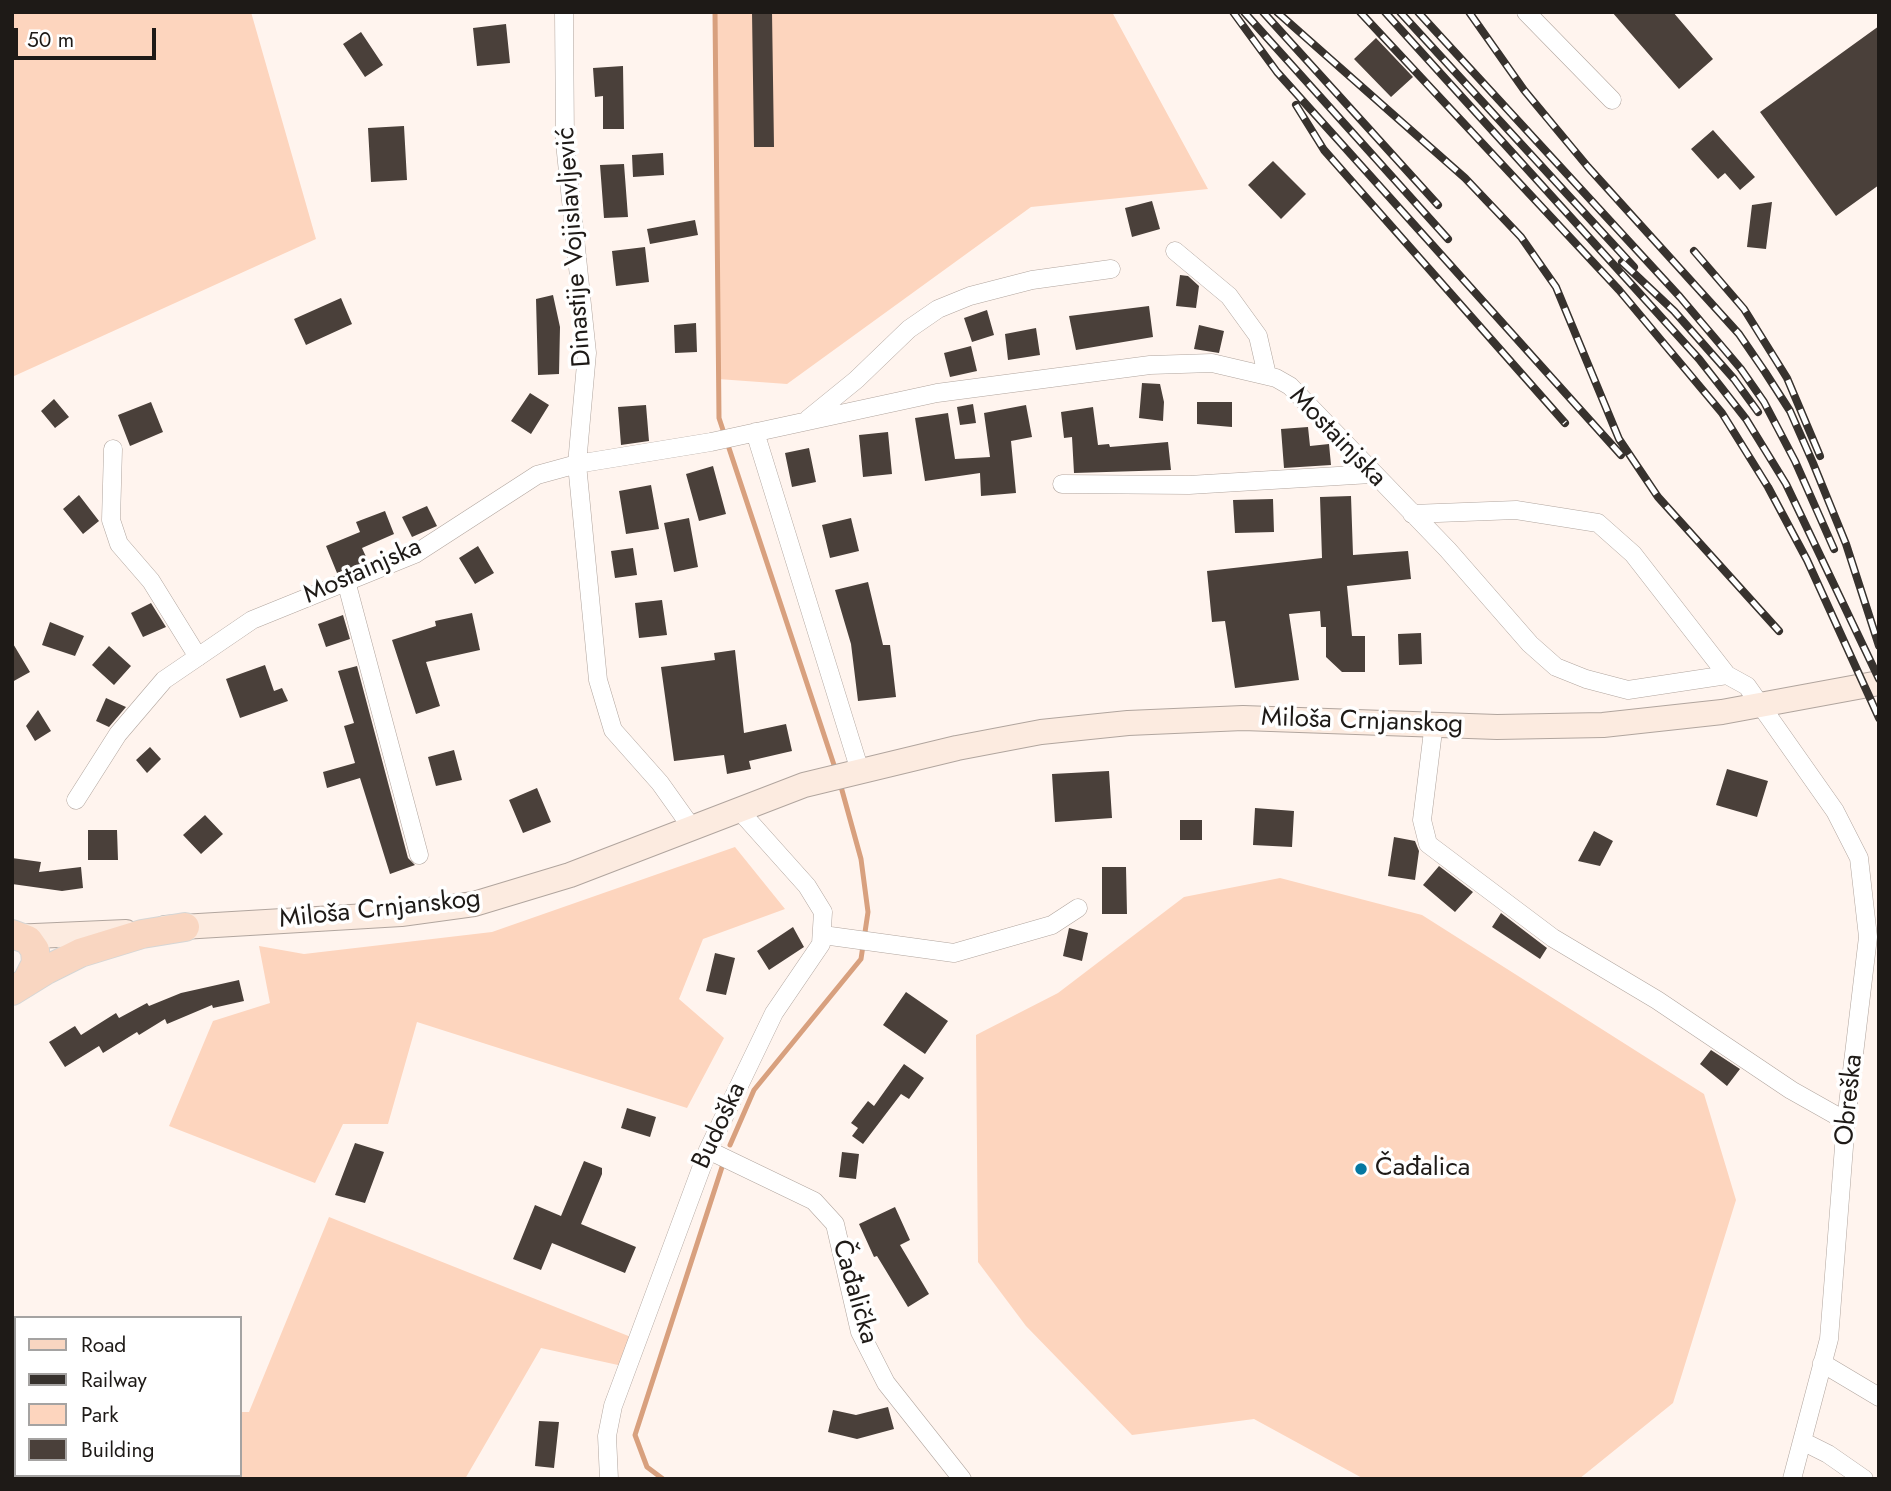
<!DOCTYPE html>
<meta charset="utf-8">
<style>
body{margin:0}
#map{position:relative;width:1891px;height:1491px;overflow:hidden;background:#fff4ee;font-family:Jost,sans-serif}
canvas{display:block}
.frame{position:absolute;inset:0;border:14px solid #1e1a17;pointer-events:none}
.legend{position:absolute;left:14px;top:1316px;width:228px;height:161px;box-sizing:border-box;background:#fff;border:2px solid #a5a3a2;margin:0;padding:9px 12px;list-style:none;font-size:21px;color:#1e1a17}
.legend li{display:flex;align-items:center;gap:14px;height:35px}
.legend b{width:35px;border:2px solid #a5a3a2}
.scale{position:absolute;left:14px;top:28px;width:142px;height:32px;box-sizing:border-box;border:4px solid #1e1a17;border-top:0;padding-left:9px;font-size:21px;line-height:24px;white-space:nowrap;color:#1e1a17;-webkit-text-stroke:5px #fff;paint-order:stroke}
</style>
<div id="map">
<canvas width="1891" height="1491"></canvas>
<div class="frame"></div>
<ul class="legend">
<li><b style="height:9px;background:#f9d6c1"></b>Road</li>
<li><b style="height:9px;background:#37322e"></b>Railway</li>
<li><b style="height:19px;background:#fdd5be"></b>Park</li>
<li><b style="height:19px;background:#4a403a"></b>Building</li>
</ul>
<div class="scale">50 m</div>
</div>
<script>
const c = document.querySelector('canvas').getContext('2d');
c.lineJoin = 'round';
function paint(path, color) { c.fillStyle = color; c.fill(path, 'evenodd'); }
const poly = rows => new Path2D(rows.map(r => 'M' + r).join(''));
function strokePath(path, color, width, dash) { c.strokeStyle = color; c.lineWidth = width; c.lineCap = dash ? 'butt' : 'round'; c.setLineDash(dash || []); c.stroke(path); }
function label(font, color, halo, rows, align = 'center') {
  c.font = font + ' Jost,sans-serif'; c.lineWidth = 7; c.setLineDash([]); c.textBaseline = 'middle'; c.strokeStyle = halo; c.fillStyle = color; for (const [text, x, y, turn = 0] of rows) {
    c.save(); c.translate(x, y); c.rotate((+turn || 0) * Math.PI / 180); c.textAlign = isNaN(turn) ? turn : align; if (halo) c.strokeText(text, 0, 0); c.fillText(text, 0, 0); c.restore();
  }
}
paint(poly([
 [12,12,251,12,316,239,12,377],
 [715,12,1112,12,1208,189,1031,207,787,384,718,379],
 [735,847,785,909,703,939,679,999,724,1038,687,1108,417,1022,388,1124,343,1124,315,1183,169,1126,213,1021,270,1003,259,946,304,954,492,932],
 [1280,878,1422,915,1704,1094,1736,1200,1673,1403,1579,1479,1364,1479,1254,1419,1132,1435,1026,1326,978,1262,976,1035,1058,993,1184,897],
 [329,1217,636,1339,627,1367,541,1348,465,1479,12,1479,12,1423,16,1423,16,1475,240,1475,240,1412,249,1412]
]), '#fdd5be');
strokePath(poly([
 [715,12,719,418,836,771],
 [730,1145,754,1090,861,959,868,912,861,859,840,783],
 [663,1479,647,1467,635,1435,723,1164]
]), '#d8a07e', 5);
paint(poly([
 [752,12,772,12,774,147,754,147],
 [1612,12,1673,12,1713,59,1679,89],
 [506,24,510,63,477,66,473,28],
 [1879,26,1879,185,1836,216,1760,112],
 [361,32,383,65,365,77,343,44],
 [1376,38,1413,77,1391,97,1354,59],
 [623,66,624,129,603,129,603,96,595,97,593,68],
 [404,126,407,180,371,182,368,128],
 [1713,130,1755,177,1740,190,1725,173,1718,179,1691,149],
 [663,153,664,175,633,177,632,155],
 [1273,161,1306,194,1281,219,1248,185],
 [624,164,628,217,604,218,600,165],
 [1152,201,1160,229,1132,237,1125,208],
 [1772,202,1766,249,1747,247,1752,205],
 [695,220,698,235,650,244,647,229],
 [645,247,649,282,616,286,612,251],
 [1180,275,1188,276,1199,286,1196,308,1176,306],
 [553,295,560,327,559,374,538,375,536,299],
 [341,298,352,324,306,345,294,319],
 [1149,306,1153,337,1076,350,1069,316],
 [987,310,994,335,972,342,964,318],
 [696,323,697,352,675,353,674,325],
 [1199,325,1224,331,1219,353,1194,349],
 [1036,328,1040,355,1008,360,1005,334],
 [971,346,977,371,950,377,944,353],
 [1142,383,1160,384,1164,402,1163,421,1139,418],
 [530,393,549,405,531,434,511,421],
 [54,399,69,417,55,428,41,411],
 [151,402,163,432,130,446,118,415],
 [1197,402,1232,402,1232,427,1197,424],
 [973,404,976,423,960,425,957,407],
 [646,405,649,441,621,445,618,407],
 [1026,405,1032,437,1011,441,1016,493,981,496,980,473,925,481,915,418,948,413,955,459,990,457,984,413],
 [1093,407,1098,445,1109,444,1110,447,1168,442,1171,470,1074,473,1072,437,1064,438,1061,412],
 [1308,427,1310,446,1329,444,1331,465,1284,468,1281,429],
 [888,432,892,474,863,477,859,435],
 [809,448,816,482,792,487,785,453],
 [713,466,726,514,699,521,686,474],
 [651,485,659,529,626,534,619,491],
 [79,495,99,521,83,534,63,509],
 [1351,496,1353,555,1408,551,1411,579,1347,586,1352,636,1365,636,1365,672,1342,672,1326,657,1326,627,1321,627,1320,611,1289,614,1299,680,1235,688,1225,621,1212,622,1207,571,1322,558,1320,497],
 [1273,499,1274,532,1235,533,1233,500],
 [427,506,437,526,412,537,402,517],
 [385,511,394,534,362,548,368,561,337,573,326,546,360,532,356,522],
 [689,518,698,567,674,572,664,523],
 [851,518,859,551,830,558,822,525],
 [478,546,494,573,475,584,459,558],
 [633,548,637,575,615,578,611,551],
 [868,582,883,645,890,645,896,697,858,701,851,644,835,590],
 [662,600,667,635,639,638,635,603],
 [151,603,166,627,143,637,131,613],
 [472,613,480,650,426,662,440,706,416,714,392,640,436,626,435,621],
 [343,615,350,639,326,647,318,624],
 [50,622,84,636,75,656,42,645],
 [1421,633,1422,664,1399,665,1398,634],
 [12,642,30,672,12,682],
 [109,646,131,666,114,685,92,665],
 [735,650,744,733,786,724,792,751,749,761,751,769,727,774,724,755,674,761,661,667,715,660,714,653],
 [265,665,274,691,282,688,288,701,240,718,226,679],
 [357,666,408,858,415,865,390,874,360,778,327,788,323,772,355,763,344,726,354,723,338,671],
 [106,698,126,707,109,727,96,721],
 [38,710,51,731,35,741,26,726],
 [150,747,161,759,147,773,136,760],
 [454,750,462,780,436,786,428,757],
 [1727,769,1768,781,1757,817,1716,805],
 [1109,771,1112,818,1055,822,1052,774],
 [537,788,551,822,523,833,509,800],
 [1255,808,1294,811,1292,847,1253,845],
 [205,815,223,834,201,854,183,835],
 [1180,820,1202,820,1202,840,1180,840],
 [88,830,117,830,118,860,88,860],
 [1594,831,1613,841,1600,866,1578,861],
 [1394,837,1415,841,1419,851,1415,880,1388,876],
 [12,858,41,862,39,872,81,867,83,888,62,891,12,884],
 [1439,866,1473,892,1455,912,1423,885],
 [1102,867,1126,867,1127,914,1102,914],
 [1501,913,1547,948,1540,959,1492,927],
 [793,927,804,947,769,970,757,951],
 [1069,928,1088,933,1082,961,1063,956],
 [715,953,735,958,726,995,706,991],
 [239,980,244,1001,213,1008,212,1005,167,1024,165,1019,139,1035,137,1032,103,1053,99,1046,65,1067,49,1042,75,1026,81,1035,116,1013,119,1018,147,1003,149,1006,181,993],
 [906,992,948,1021,925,1054,883,1025],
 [1711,1050,1740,1069,1727,1086,1700,1064],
 [904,1064,924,1078,909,1099,901,1094,863,1144,852,1136,858,1128,851,1123,868,1101,874,1106],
 [627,1108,656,1117,650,1137,621,1128],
 [355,1143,384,1152,365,1203,335,1195],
 [842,1152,859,1154,856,1179,839,1177],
 [584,1161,602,1168,602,1174,581,1224,636,1247,625,1273,552,1243,541,1270,513,1259,535,1205,561,1216],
 [895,1207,910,1240,900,1245,929,1294,908,1307,877,1256,874,1257,859,1224],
 [888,1407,894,1429,857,1439,828,1432,833,1410,856,1415],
 [539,1421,559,1422,554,1468,535,1466]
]), '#4a403a');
const street = poly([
 [564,12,565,143,587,353,577,464,598,680,613,730,660,783,692,828],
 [1526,12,1612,100],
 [1175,251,1229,296,1258,336,1267,375],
 [808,419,856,380,909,329,938,309,970,296,1032,280,1111,269],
 [755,432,860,771],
 [113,449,111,520,119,544,151,581,198,657],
 [1062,484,1189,485,1371,474],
 [1412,514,1516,510,1598,523,1633,554,1727,675],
 [346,581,419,855],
 [1434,723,1422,820,1428,844,1553,938,1657,1000,1791,1090,1846,1121],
 [76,800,118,734,164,680,252,620,415,554,537,475,577,464,711,442,937,393,1150,365,1212,363,1276,378,1290,386,1448,550,1530,644,1556,667,1586,679,1628,690,1727,675,1747,686,1835,811,1859,858,1868,937,1846,1121,1829,1339,1792,1479],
 [823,935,954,953,1052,925,1078,908],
 [708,1150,814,1201,835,1224,860,1332,886,1383,962,1479],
 [1822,1363,1879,1397],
 [1802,1441,1828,1454,1864,1479],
 [609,1479,607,1436,613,1406,708,1150,774,1013,821,944,823,912,807,886,739,810]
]);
const secondary = poly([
 [165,928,401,914,474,904,570,875,804,785,957,748,1041,732,1128,723,1243,718,1497,727,1603,725,1722,712,1879,683],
 [12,937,126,932]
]);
const primary = poly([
 [12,934,28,940,35,950,36,963,27,981],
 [12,991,46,970,80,953,142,934,185,927]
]);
strokePath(street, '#b1a59e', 19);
strokePath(secondary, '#b1a59e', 26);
strokePath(primary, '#d6d6d5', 30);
strokePath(street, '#fff', 18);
strokePath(secondary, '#fcebe0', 24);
strokePath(primary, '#f9d6c1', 28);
const rail = poly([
 [1233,12,1277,72,1621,455],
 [1244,12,1448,239],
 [1263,12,1438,205],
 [1277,12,1465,178,1521,237,1556,287,1619,439,1658,497,1779,631],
 [1360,12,1619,290,1722,413,1768,487,1807,560,1879,718],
 [1385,12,1699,359,1746,419,1786,484,1879,679],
 [1400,12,1634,267],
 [1418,12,1680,297,1741,369,1764,402,1795,461,1834,549],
 [1469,12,1524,90,1588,167,1739,334,1765,372,1790,411,1813,463,1846,544,1879,646],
 [1296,105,1324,150,1565,423],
 [1694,251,1744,309,1787,378,1820,456],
 [1622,262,1674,311,1734,379,1758,412]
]);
strokePath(rail, '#37322e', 8);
strokePath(rail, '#fff', 5, [16]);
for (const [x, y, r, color] of [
 [1361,1169,7,"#0578a1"]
]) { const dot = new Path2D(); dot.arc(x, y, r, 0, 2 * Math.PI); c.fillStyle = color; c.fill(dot); strokePath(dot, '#fff', 2.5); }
label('26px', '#1e1a17', '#fff', [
 ["Dinastije Vojislavljević",575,247,-94],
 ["Mostainjska",1337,438,46],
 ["Mostainjska",363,572,-24],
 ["Miloša Crnjanskog",1362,722,2],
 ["Miloša Crnjanskog",380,910,-6],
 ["Obreška",1850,1100,-84],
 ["Budoška",720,1126,-65],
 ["Čađalička",854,1292,74]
]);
label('26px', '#1e1a17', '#fff', [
 ["Čađalica",1375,1169]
], 'left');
</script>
